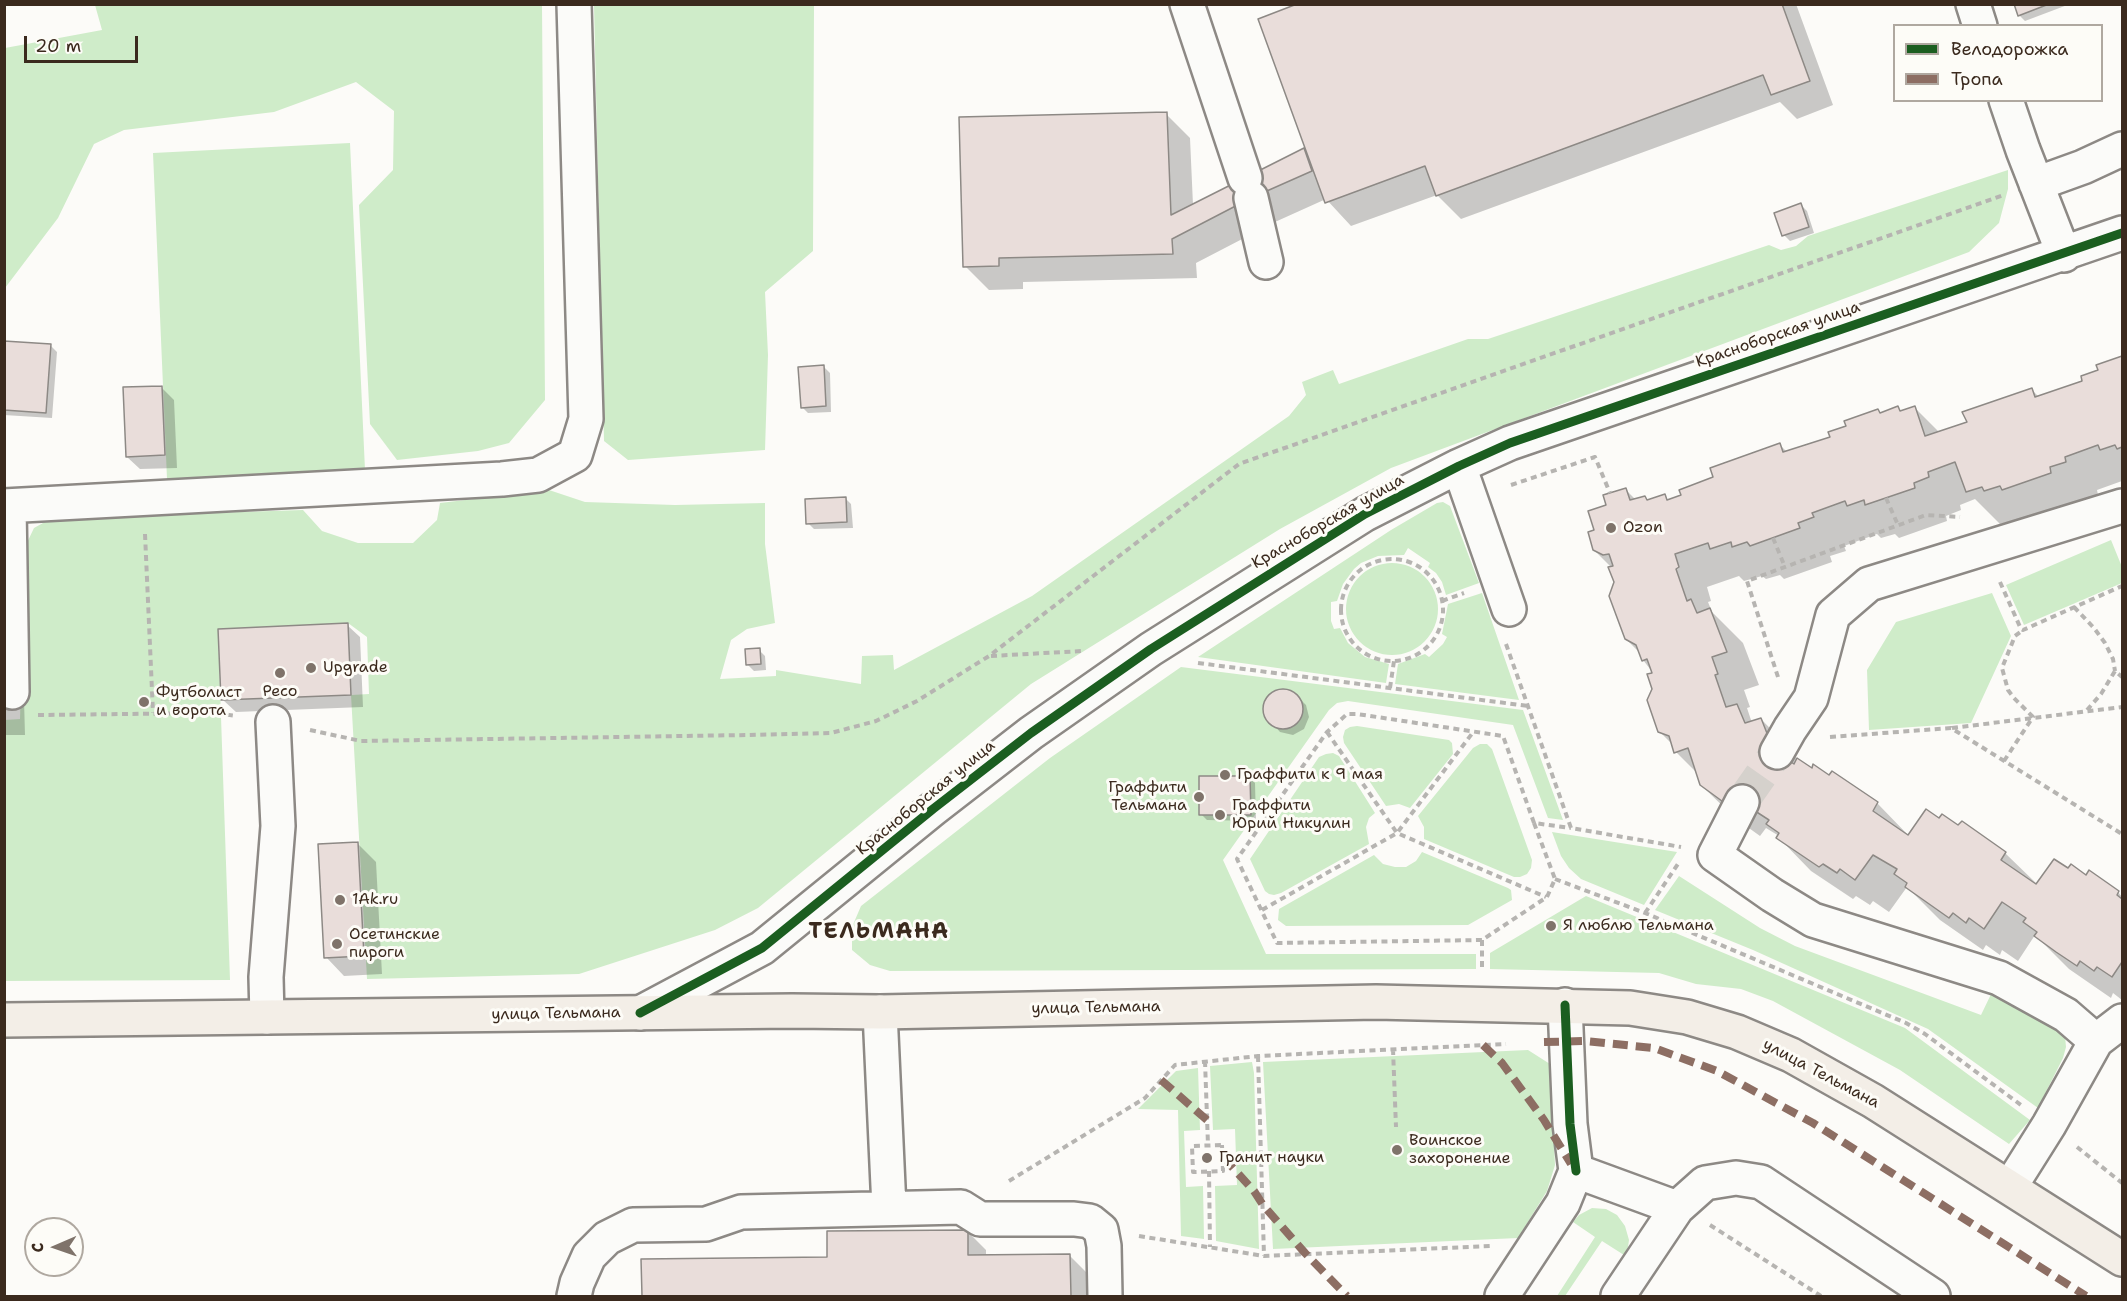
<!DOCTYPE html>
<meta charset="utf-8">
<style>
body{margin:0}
#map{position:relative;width:2127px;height:1301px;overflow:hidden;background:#fcfbf8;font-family:"Shantell Sans",sans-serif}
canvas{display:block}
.frame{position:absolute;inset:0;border:6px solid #3b2a1e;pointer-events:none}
.legend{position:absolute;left:1893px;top:24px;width:210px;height:78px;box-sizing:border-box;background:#fdfcf7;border:2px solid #afa8a0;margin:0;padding:8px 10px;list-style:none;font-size:18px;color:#3b2a1e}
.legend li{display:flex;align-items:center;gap:12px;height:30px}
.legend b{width:30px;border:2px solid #afa8a0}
.north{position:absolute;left:24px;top:1217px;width:60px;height:60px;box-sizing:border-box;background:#fdfcf7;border:2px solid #afa8a0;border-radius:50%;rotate:268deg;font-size:16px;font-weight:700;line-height:24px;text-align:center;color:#3b2a1e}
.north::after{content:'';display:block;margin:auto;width:21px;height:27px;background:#7f736a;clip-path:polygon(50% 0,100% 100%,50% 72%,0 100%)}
.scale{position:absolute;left:24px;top:36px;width:114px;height:27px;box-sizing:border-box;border:3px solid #3b2a1e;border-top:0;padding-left:8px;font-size:18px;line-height:21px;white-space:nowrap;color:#3b2a1e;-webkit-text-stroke:4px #fdfcf7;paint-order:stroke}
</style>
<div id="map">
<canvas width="2127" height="1301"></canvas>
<div class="frame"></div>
<ul class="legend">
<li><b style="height:8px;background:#1b5e20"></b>Велодорожка</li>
<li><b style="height:8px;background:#8d6e63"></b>Тропа</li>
</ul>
<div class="north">С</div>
<div class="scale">20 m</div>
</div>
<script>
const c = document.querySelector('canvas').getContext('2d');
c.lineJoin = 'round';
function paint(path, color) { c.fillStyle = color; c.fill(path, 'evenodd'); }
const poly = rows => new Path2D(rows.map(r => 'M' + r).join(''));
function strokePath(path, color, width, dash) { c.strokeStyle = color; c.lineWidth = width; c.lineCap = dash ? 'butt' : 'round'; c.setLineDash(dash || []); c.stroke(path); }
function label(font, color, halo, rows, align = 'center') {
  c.font = font + ' "Shantell Sans",sans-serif'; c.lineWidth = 6; c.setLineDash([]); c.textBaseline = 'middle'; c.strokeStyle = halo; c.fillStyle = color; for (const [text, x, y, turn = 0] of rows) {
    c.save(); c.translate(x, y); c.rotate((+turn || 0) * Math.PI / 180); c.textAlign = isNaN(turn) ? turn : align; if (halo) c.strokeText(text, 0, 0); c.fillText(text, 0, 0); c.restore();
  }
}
paint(poly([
 [95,5,542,5,545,400,509,443,478,451,397,460,370,424,359,205,393,170,394,111,356,82,274,112,124,130,94,144,58,218,5,288,5,48,102,30],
 [594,5,814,5,813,251,765,292,768,355,765,450,628,460,604,441],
 [350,143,365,470,167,479,153,153],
 [2008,170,2008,189,1999,223,1969,252,1391,468,1280,529,1031,684,758,908,715,930,579,974,367,979,351,695,369,694,367,637,348,623,218,629,230,980,5,981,4,720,20,719,24,549,34,528,52,518,303,510,322,531,358,543,413,543,437,520,440,503,549,490,585,502,675,505,765,503,765,544,775,623,747,629,731,640,720,679,776,676,776,670,861,684,862,656,893,655,894,670,1032,596,1289,416,1306,395,1302,382,1333,370,1339,384,1468,339,1488,339,1769,245,1781,250,1796,246,1808,236],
 [1443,502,1450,506,1479,583,1446,595,1442,582,1436,573,1428,567,1430,563,1408,548,1404,555,1378,556,1361,563,1354,569,1343,584,1337,601,1331,602,1331,621,1334,629,1340,628,1348,643,1365,657,1389,664,1386,683,1198,657,1391,530,1437,503],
 [2111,540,2122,567,2122,583,2024,625,2006,585],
 '1346 609a46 46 0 1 1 92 0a46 46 0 1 1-92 0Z',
 [1482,593,1519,700,1395,684,1398,664,1425,654,1429,657,1443,644,1447,637,1442,634,1448,604],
 [1992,593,2011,636,1971,723,1869,730,1867,670,1896,622],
 [1181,667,1523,710,1563,820,1548,818,1513,725,1348,701,1337,703,1329,710,1223,860,1266,954,1476,954,1476,969,890,971,870,965,852,950,852,927,861,906,1050,758],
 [1357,726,1449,740,1452,743,1453,754,1410,808,1399,804,1386,806,1344,743,1343,737,1345,730,1350,727],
 [1480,744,1487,744,1492,749,1532,860,1531,868,1527,874,1520,877,1514,877,1424,839,1424,827,1418,816,1473,748],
 [1333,753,1339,756,1375,813,1369,818,1366,827,1369,844,1281,893,1274,895,1269,894,1265,891,1250,859,1319,757,1326,754],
 [1552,832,1677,852,1644,905,1581,879,1569,868,1561,856],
 [1422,852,1508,888,1511,890,1512,900,1468,925,1286,926,1278,920,1279,909,1374,855,1383,864,1395,867,1406,867,1416,861],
 [1679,876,1760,928,1795,946,1981,1015,1994,988,2060,1025,2065,1036,2066,1047,2063,1058,2038,1108,1928,1029,1753,950,1655,910],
 [1586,896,1905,1028,2030,1120,2009,1144,1900,1070,1773,1001,1741,989,1696,984,1659,973,1490,969,1490,953],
 [1528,1050,1550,1064,1555,1165,1547,1191,1518,1238,1273,1249,1263,1062],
 [1252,1062,1254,1073,1259,1249,1216,1241,1215,1186,1237,1185,1235,1129,1213,1130,1210,1066],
 [1198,1068,1200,1130,1184,1131,1186,1187,1203,1186,1204,1239,1181,1236,1178,1110,1138,1109,1176,1071],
 [1592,1208,1606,1209,1617,1215,1625,1226,1629,1240,1628,1247,1624,1255,1602,1241,1565,1296,1557,1296,1595,1237,1573,1222,1579,1215]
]), '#cfecc9');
paint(poly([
 [1301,4,1796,4,1833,105,1797,119,1780,102,1461,219,1437,195,1351,226,1326,199,1275,222,1196,263,1197,278,1023,282,1023,289,989,290,965,266,1166,114,1190,138,1193,205,1304,150,1310,157],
 [2016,4,2070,4,2025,21,2019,15],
 [1801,205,1807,211,1814,233,1790,241,1784,235],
 [4,342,51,346,57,352,52,418,4,415],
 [2122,357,2122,481,2097,490,2098,495,2082,500,2084,506,2019,523,2015,520,2000,524,1975,499,1960,505,1961,510,1946,516,1947,521,1899,538,1895,534,1881,538,1877,534,1844,546,1846,551,1830,556,1832,562,1784,579,1780,575,1766,579,1762,576,1744,581,1739,576,1707,587,1711,601,1708,602,1712,612,1743,643,1759,685,1744,690,1750,707,1747,708,1751,720,1753,722,1761,719,1794,753,1797,760,1877,803,1909,836,1940,820,2005,853,2038,885,2068,870,2118,892,2122,897,2122,1000,2113,993,2111,998,2069,969,2035,935,2018,961,2002,950,2000,955,1986,945,1983,950,1940,920,1907,887,1889,912,1873,901,1870,905,1856,896,1853,899,1811,871,1778,837,1779,836,1766,828,1760,836,1735,818,1701,785,1698,774,1676,752,1673,745,1659,731,1653,689,1654,674,1643,660,1640,653,1626,639,1612,568,1594,550,1596,531,1608,506,1625,489,1636,500,1645,497,1648,501,1664,496,1669,501,1780,445,1787,452,1832,438,1897,408,1902,412,1915,408,1940,433,1969,422,2032,390,2039,397,2084,382,2100,371,2098,366],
 [824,367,830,373,831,412,808,413,802,407],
 [161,387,174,400,177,468,140,469,127,457],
 [845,498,851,504,853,528,814,529,808,523],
 [347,625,360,637,363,707,236,712,223,700],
 [4,645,23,663,25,735,4,735],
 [759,650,765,656,766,670,754,671,748,665],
 [1284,690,1295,694,1306,705,1309,717,1304,729,1293,735,1280,732,1265,715,1265,703,1269,698,1272,693],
 [1249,777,1255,783,1256,821,1207,820,1201,814],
 [357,843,376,862,382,974,344,976,326,957],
 [967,1231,986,1250,986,1256,1069,1255,1088,1274,1088,1296,643,1296,643,1261,829,1258]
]), '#0003');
const building = poly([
 [1297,4,1782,4,1810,81,1771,95,1763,75,1436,196,1425,166,1325,203,1258,19,1297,4],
 [2014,4,2049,4,2018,16,2014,4],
 [1167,112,1171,215,1304,148,1312,171,1251,198,1172,239,1173,254,999,258,999,266,963,267,959,117,1167,112],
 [1801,203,1809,227,1782,236,1774,213,1801,203],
 [4,341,51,344,46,413,4,410,4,341],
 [2122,356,2122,447,2117,449,2115,445,2100,450,2098,445,2065,457,2066,462,2050,467,2051,473,2002,490,2000,486,1984,491,1982,487,1966,492,1955,462,1928,472,1929,477,1914,483,1915,488,1865,505,1864,500,1847,506,1845,501,1812,513,1814,517,1798,523,1800,528,1750,546,1747,542,1732,547,1731,542,1710,549,1708,543,1675,554,1679,567,1676,569,1687,601,1691,599,1697,613,1710,608,1727,652,1712,657,1718,674,1715,675,1726,707,1737,704,1745,723,1761,718,1770,741,1767,746,1794,764,1797,758,1812,768,1813,764,1829,775,1832,771,1878,802,1873,811,1908,835,1926,809,1939,818,1942,814,1958,825,1962,821,2006,852,2001,860,2036,884,2054,859,2068,868,2071,864,2086,875,2089,870,2119,891,2117,895,2122,899,2122,962,2112,977,2097,967,2094,971,2080,961,2077,966,2056,952,2034,936,2037,932,2023,922,2026,918,2002,902,1984,929,1969,918,1966,923,1953,913,1949,918,1905,887,1907,883,1894,874,1897,869,1873,855,1855,880,1840,869,1837,873,1823,864,1819,867,1776,838,1779,833,1766,824,1769,820,1732,796,1726,804,1700,785,1688,748,1674,753,1669,736,1658,732,1647,700,1652,689,1647,674,1652,673,1647,659,1642,661,1636,645,1625,639,1609,596,1614,582,1608,567,1613,566,1609,554,1603,555,1593,550,1588,532,1594,530,1588,511,1606,505,1603,495,1626,488,1630,500,1645,496,1647,500,1665,494,1667,500,1681,495,1679,490,1713,477,1710,468,1780,443,1783,452,1830,437,1828,432,1846,426,1844,421,1878,409,1880,413,1898,406,1900,411,1915,406,1925,436,1967,422,1962,412,2032,388,2035,397,2082,381,2081,376,2098,370,2096,365,2122,356],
 [824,365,826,406,801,408,798,367,824,365],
 [162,386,165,455,126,457,123,387,162,386],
 [846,497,847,522,806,524,805,499,846,497],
 [348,623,351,695,221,700,218,629,348,623],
 [760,648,761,664,746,665,745,649,760,648],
 '1263 709a20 20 0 1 1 40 0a20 20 0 1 1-40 0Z',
 [1199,776,1250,776,1251,815,1199,815,1199,776],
 [358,842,364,956,324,958,318,844,358,842],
 [968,1230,968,1255,1070,1254,1071,1296,642,1296,641,1259,827,1257,827,1231,968,1230]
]);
paint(building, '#e9ddda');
strokePath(building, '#8d8985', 1.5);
strokePath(poly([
 [1742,802,1777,752]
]), '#d5d1cc', 33, [33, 16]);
const minor = poly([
 [1187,4,1245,178],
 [1973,4,1980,26],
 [2006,100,2023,150,2064,255],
 [2036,184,2083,167,2122,149],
 [1251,198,1266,262],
 [1459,466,1509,609],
 [4,506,502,479,538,475,575,455,586,419,574,4],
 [9,506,12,692],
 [1777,752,1790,729,1811,698,1833,615,1869,584,2122,506],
 [1742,802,1715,855,1772,895,1813,920,1999,978,2066,1015,2096,1041],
 [880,1012,889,1208],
 [640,1013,762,948,933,809,1031,733,1151,649,1365,514,1459,466,1510,443,2122,233],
 [267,1017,266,977,278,826,273,722],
 [1576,1171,1677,1208],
 [2010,1187,2049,1125,2096,1041,2122,1021],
 [574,1296,577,1283,589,1256,607,1238,633,1225,706,1224,741,1212,961,1207,980,1219,1074,1219,1090,1221,1101,1230,1104,1246,1105,1296],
 [1502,1296,1563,1203,1576,1171,1570,1124,1565,1005],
 [1618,1296,1677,1208,1705,1183,1736,1178,1761,1182,1933,1296]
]);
const major = poly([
 [4,1020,792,1011,880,1012,1376,1002,1630,1008,1687,1017,1737,1032,1791,1055,1873,1101,2122,1259]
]);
strokePath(minor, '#8d8985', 38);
strokePath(major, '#8d8985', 38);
strokePath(poly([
 [1511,485,1595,457,1610,493],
 [1886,498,1898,525],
 [145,534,153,713],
 [1773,538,1785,567],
 '1341 610a51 51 0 1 1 102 0a51 51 0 1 1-102 0Z',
 [2000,582,2021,629,2023,630,2122,586],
 [1442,601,1464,593],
 [2074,607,2094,628,2105,643,2113,659,2115,671],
 [1506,644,1571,828,1681,847],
 [991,656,1082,651],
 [1198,663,1528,706],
 [1778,677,1747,581,1926,515,1960,517],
 [1390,688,1394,661],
 [2087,710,2101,694,2115,671,2122,677],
 [38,715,215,713,237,716],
 [1952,728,2122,707],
 [310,730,361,741,748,735,831,733,876,721,917,701,989,656,1239,464,2004,195],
 [1327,732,1397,833,1546,897],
 [1830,737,1951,728,2122,834],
 [2004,761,2033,717,2014,698,2008,690,2002,668,2015,636,2023,630],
 [1534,823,1555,879,1547,897,1482,940,1277,943,1237,859,1327,732,1347,714,1357,714,1503,736,1534,823,1571,828],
 [1555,879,1645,913,1906,1023,1925,1034,2021,1105],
 [1262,910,1397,833,1474,731],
 [1645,913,1680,861],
 [1482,940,1482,969],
 [1393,1049,1396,1127],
 [1258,1056,1264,1256],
 [1205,1061,1208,1145],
 [1222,1145,1223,1171,1193,1172,1192,1146,1222,1145],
 [2077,1147,2122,1183],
 [1209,1171,1210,1247],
 [1009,1181,1145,1098,1175,1065,1258,1056,1506,1044],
 [1710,1225,1821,1296],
 [1139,1236,1264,1256,1490,1246]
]), '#b6b4b1', 4, [6, 4.5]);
strokePath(minor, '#fbfbf9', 33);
strokePath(major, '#f3eee7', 33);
strokePath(poly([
 [1544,1042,1585,1041,1654,1048,1717,1071,1813,1123,2086,1296],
 [1483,1045,1502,1063,1544,1120,1571,1164],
 [1161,1080,1207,1120],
 [1223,1157,1254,1191,1263,1205,1305,1253,1347,1296]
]), '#8d6e63', 8, [15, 8]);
strokePath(poly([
 [1565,1005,1570,1124,1576,1171],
 [640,1013,762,948,933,809,1031,733,1151,649,1365,514,1459,466,1510,443,2122,233]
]), '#1b5e20', 9);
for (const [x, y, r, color] of [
 [1611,528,6,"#7f736a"],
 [311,668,6,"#7f736a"],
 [280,673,6,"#7f736a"],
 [144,702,6,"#7f736a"],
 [1225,775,6,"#7f736a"],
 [1199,797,6,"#7f736a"],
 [1220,815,6,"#7f736a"],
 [340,900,6,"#7f736a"],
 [1551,926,6,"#7f736a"],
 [337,944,6,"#7f736a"],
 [1397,1150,6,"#7f736a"],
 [1207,1158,6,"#7f736a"]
]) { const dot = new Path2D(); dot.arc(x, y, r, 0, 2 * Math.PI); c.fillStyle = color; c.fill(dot); strokePath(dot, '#fdfcf7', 2); }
label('16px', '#3b2a1e', '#fdfcf7', [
 ["Красноборская улица",1778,335,-19],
 ["Красноборская улица",1328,522,-30],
 ["Красноборская улица",926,798,-39],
 ["улица Тельмана",1096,1008,-1],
 ["улица Тельмана",556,1014,-1],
 ["улица Тельмана",1821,1074,28]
]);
label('16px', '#3b2a1e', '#fdfcf7', [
 ["Ozon",1623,528],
 ["Upgrade",323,668],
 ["Ресо",280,692,"center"],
 ["Футболист",156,693],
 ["и ворота",156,711],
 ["Граффити к 9 мая",1237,775],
 ["Граффити",1187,788,"right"],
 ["Тельмана",1187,806,"right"],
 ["Граффити",1232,806],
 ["Юрий Никулин",1232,824],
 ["1Ak.ru",352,900],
 ["Я люблю Тельмана",1563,926],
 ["Осетинские",349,935],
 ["пироги",349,953],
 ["Воинское",1409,1141],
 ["захоронение",1409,1159],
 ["Гранит науки",1219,1158]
], 'left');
c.letterSpacing = '1.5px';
label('bold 22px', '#3b2a1e', '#fdfcf7', [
 ["ТЕЛЬМАНА",879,932]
]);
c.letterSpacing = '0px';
</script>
